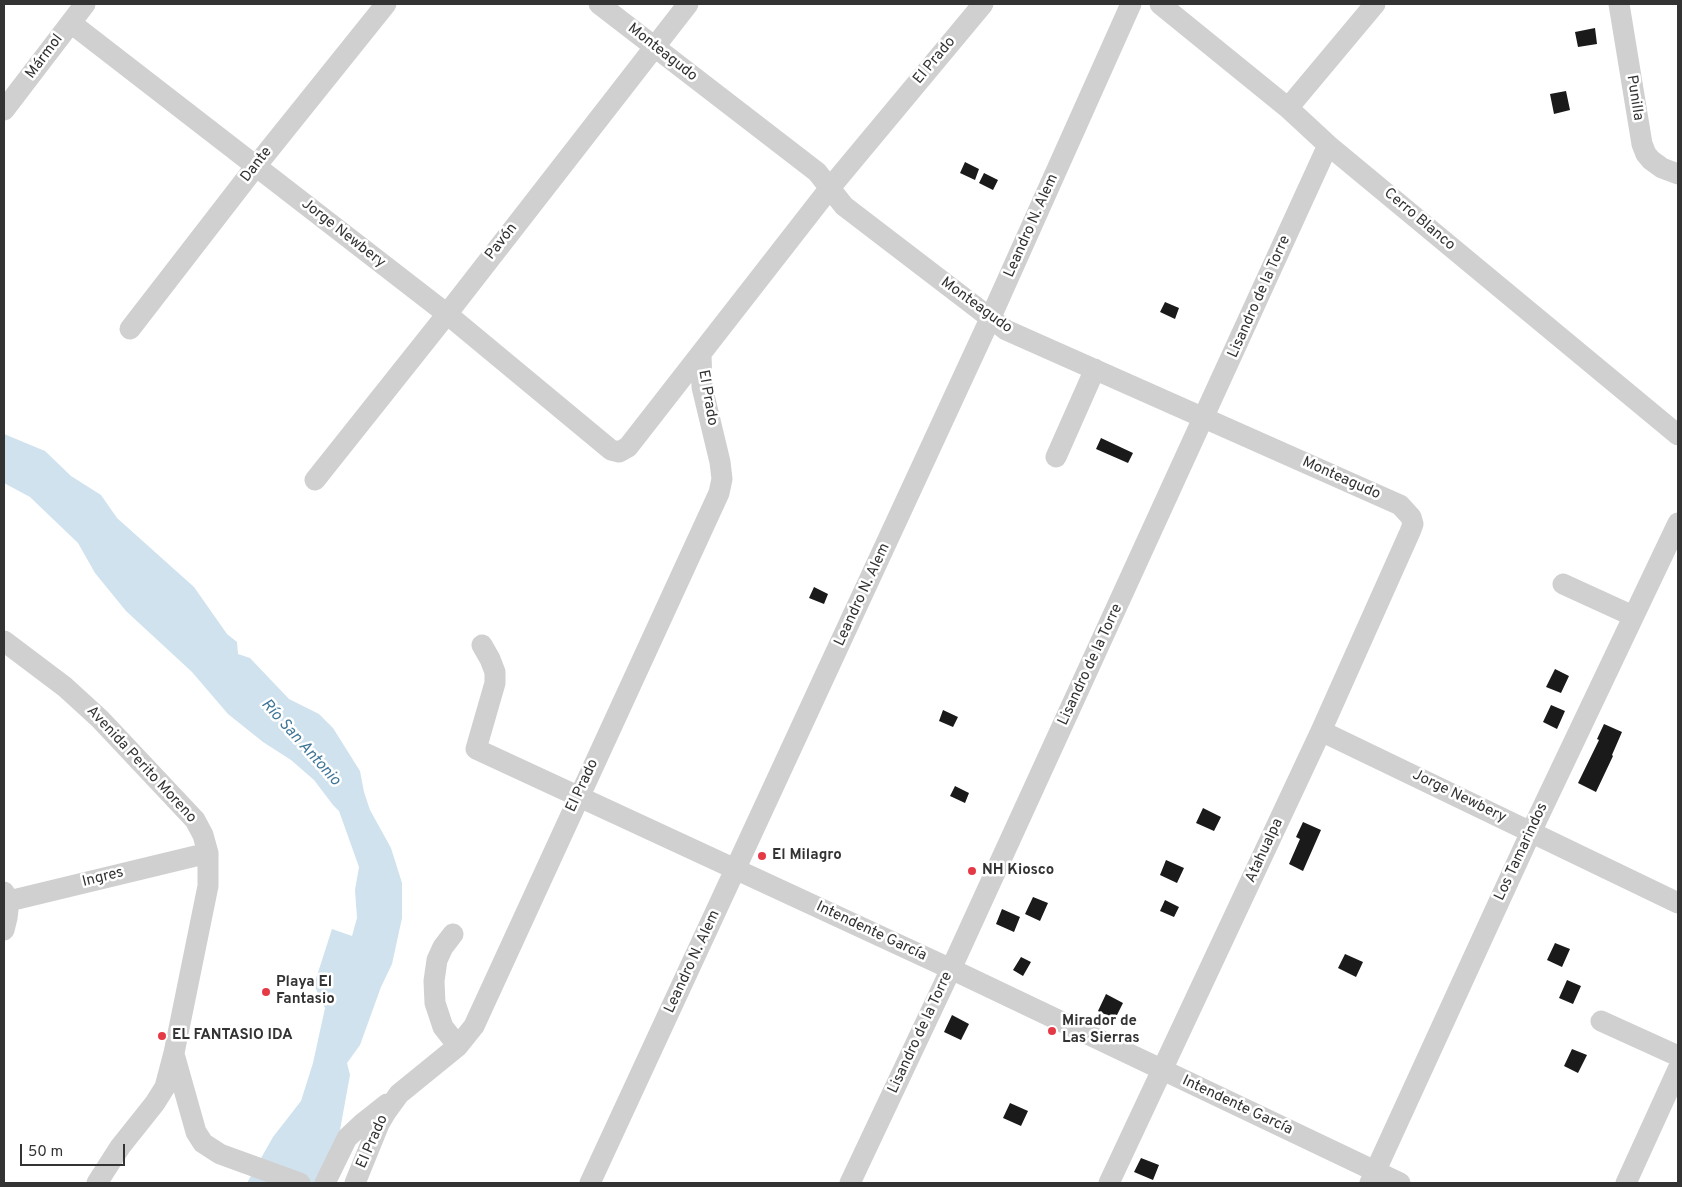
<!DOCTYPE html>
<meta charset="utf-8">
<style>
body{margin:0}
#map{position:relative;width:1682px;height:1187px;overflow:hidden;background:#fff;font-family:Overpass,sans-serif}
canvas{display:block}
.frame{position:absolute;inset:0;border:5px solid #333;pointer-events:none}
.scale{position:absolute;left:20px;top:1144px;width:105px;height:22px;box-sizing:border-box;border:2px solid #333;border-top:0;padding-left:6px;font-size:15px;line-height:18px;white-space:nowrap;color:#333;-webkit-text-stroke:4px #fff;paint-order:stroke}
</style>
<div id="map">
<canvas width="1682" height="1187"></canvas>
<div class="frame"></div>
<div class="scale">50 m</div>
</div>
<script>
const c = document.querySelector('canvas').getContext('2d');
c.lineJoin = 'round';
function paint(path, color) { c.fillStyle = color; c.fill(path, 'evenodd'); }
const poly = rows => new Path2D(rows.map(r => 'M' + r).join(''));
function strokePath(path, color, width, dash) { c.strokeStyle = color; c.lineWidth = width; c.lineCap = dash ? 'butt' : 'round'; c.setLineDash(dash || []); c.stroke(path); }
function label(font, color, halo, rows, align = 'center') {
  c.font = font + ' Overpass,sans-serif'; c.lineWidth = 5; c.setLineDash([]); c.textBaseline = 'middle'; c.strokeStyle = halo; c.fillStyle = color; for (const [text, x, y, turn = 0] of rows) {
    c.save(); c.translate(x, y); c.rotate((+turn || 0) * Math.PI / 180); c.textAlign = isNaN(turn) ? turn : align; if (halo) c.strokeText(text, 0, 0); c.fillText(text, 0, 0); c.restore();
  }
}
paint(poly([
 [4,434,45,451,71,476,101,495,117,518,194,587,227,634,237,642,238,654,250,658,289,699,319,714,333,728,360,771,364,792,370,810,391,848,402,883,402,918,392,964,381,987,360,1045,347,1063,350,1075,340,1130,322,1183,247,1183,273,1137,301,1101,313,1063,325,1008,314,985,332,929,352,936,357,918,355,890,359,867,339,811,333,805,314,780,291,760,263,742,228,714,192,672,126,611,95,573,78,543,30,497,4,483]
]), '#cfe2ee');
paint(poly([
 [1595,28,1597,44,1578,47,1575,32],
 [1566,91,1570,110,1554,114,1550,94],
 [965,162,979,169,975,180,960,173],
 [984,173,998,180,993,190,979,183],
 [1165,302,1179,308,1175,319,1160,312],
 [1101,438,1133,453,1128,463,1096,449],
 [814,587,828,594,824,604,809,598],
 [1555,669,1569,676,1561,693,1546,687],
 [1551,705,1565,711,1557,729,1543,722],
 [943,710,958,717,953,727,939,721],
 [1604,724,1622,732,1612,755,1613,756,1596,792,1578,783,1599,740,1597,739],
 [955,786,969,793,965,803,950,796],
 [1203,808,1221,817,1214,831,1196,823],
 [1303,822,1321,830,1303,871,1289,864,1300,839,1296,837],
 [1166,860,1184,868,1177,883,1160,875],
 [1033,897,1048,903,1040,921,1025,914],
 [1165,900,1179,907,1174,917,1160,911],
 [1002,909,1020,917,1014,932,996,924],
 [1555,943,1570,949,1562,967,1547,960],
 [1345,954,1363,962,1356,977,1338,968],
 [1021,957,1031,962,1023,976,1013,970],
 [1567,980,1581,986,1573,1004,1559,998],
 [1106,994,1123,1003,1115,1019,1098,1011],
 [952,1015,969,1024,961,1040,944,1032],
 [1572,1049,1587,1055,1578,1073,1564,1066],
 [1010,1103,1028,1111,1021,1126,1003,1118],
 [1141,1158,1159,1165,1153,1180,1134,1172]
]), '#1a1a1a');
strokePath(poly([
 [599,4,817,172,844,206,1006,330,1400,505,1411,517,1413,524,1410,532,1321,731,1109,1183],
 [1160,4,1288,108,1328,145,1678,435],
 [1619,4,1642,144,1646,154,1651,160,1662,168,1678,174],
 [71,23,447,314,611,450,619,452,628,447,829,189,983,4],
 [1288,108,1375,4],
 [4,110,85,4],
 [130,329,256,166,386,4],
 [1056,457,1095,369],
 [315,480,447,314,688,4],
 [1563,584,1633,616],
 [4,641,65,687,100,719,195,820,203,835,208,853,208,886,174,1053,165,1087,155,1103,120,1147,97,1183],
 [482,645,490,659,495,672,495,683,476,749,951,969,1400,1183],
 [1321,731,1678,903],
 [4,892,9,901,7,918,4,930],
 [9,901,208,853],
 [453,934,443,947,437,960,434,981,435,1003,443,1027,458,1046],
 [1601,1021,1678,1056],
 [174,1054,196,1132,203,1143,220,1154,300,1183],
 [325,1183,347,1138,363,1123,387,1104],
 [355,1183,379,1124,386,1112,399,1094,458,1046,474,1026,719,493,722,479,720,462,702,387,701,354],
 [590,1183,990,319,1131,4],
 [850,1183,951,969,1328,145],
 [1370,1183,1531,832,1678,523],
 [1626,1183,1678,1069]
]), '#d0d0d0', 21);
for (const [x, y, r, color] of [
 [762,856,5,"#e63946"],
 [972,871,5,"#e63946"],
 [266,992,5,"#e63946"],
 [1052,1031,5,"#e63946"],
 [162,1036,5,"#e63946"]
]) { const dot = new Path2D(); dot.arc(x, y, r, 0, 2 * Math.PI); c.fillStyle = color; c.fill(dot); strokePath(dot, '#fff', 2); }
label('15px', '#333', '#fff', [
 ["Monteagudo",662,53,38],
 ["Mármol",45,57,-53],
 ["El Prado",935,61,-50],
 ["Punilla",1634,98,81],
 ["Dante",257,165,-52],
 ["Cerro Blanco",1419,220,40],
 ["Leandro N. Alem",1032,226,-66],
 ["Jorge Newbery",343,234,38],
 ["Pavón",502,242,-52],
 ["Lisandro de la Torre",1260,297,-66],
 ["Monteagudo",976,306,36],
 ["El Prado",707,398,80],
 ["Monteagudo",1341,479,24],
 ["Leandro N. Alem",863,595,-65],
 ["Lisandro de la Torre",1091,665,-65],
 ["Avenida Perito Moreno",141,765,47],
 ["El Prado",583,786,-65],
 ["Jorge Newbery",1459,797,26],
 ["Atahualpa",1265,851,-65],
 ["Los Tamarindos",1522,852,-65],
 ["Ingres",103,878,-14],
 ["Intendente García",871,932,25],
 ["Leandro N. Alem",693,962,-65],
 ["Lisandro de la Torre",921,1033,-65],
 ["Intendente García",1237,1106,25],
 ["El Prado",373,1142,-66]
]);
label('bold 15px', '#333', '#fff', [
 ["El Milagro",772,856],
 ["NH Kiosco",982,871],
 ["Playa El",276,983],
 ["Fantasio",276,1000],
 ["Mirador de",1062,1022],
 ["Las Sierras",1062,1039],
 ["EL FANTASIO IDA",172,1036]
], 'left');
label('italic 16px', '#3f7597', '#fff', [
 ["Río San Antonio",300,743,48]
]);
</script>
